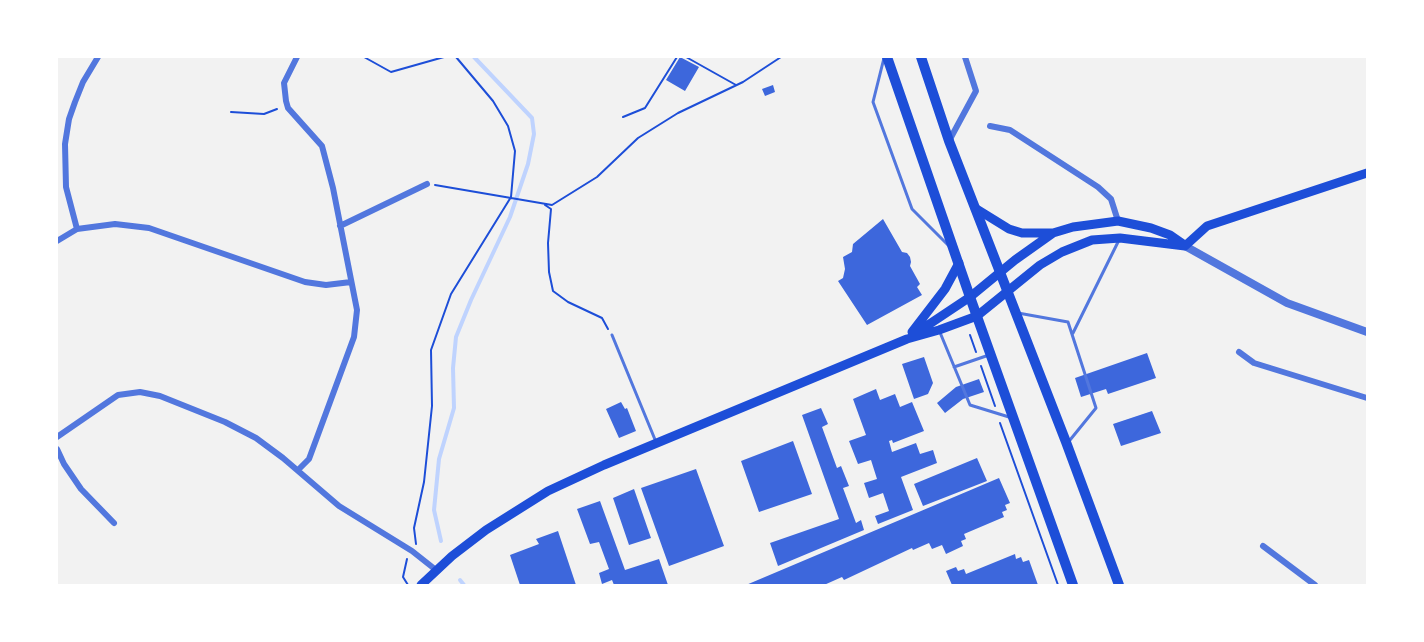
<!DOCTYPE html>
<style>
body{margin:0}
#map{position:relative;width:1424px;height:642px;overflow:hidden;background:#f2f2f2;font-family:Manrope,sans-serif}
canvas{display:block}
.frame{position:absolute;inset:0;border:58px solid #fff;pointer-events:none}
</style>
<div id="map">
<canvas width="1424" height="642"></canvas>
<div class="frame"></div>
</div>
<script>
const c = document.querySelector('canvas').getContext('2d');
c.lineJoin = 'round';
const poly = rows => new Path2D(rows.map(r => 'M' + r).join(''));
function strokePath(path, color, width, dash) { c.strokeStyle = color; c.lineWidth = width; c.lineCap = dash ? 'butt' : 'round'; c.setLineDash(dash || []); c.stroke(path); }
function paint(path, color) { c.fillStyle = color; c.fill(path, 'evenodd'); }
strokePath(poly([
 [441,541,434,510,439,459,454,408,453,368,456,337,471,300,510,217,528,164,534,134,532,118,474,57],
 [460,580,464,585]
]), '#bfd3fe', 4);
paint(poly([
 [680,57,699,67,685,91,666,80],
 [773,85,775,92,765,96,762,89],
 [883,219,902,252,907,253,910,257,911,262,910,266,920,284,917,287,922,295,867,325,838,281,843,278,845,269,843,257,852,252,853,244],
 [1147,353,1156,378,1108,394,1106,389,1081,397,1075,378],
 [924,357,933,383,928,394,914,399,902,364],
 [979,379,984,392,963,399,945,413,937,403,956,387],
 [876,389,880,400,895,394,900,407,912,402,924,431,893,443,892,440,889,441,892,452,916,443,920,454,933,450,937,463,901,477,913,510,878,524,875,516,889,511,883,493,869,498,864,483,877,479,871,460,858,464,849,441,866,435,853,399],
 [621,402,625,409,627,408,636,431,619,438,606,409],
 [821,408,828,424,822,427,837,468,841,466,849,486,843,488,856,523,861,520,864,530,778,566,770,543,839,519,802,415],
 [1152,411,1161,433,1121,446,1113,424],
 [793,441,812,494,759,512,741,461],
 [977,458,987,481,923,506,914,484],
 [696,469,724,546,669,566,641,488],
 [999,478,1010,503,1005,505,1007,510,1002,512,1004,517,964,534,966,539,961,541,963,546,946,554,942,545,932,549,929,543,913,550,912,548,844,580,842,577,824,585,746,585],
 [634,489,651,538,629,545,613,498],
 [600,501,625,570,659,559,668,585,614,585,612,580,602,584,599,573,609,569,599,542,590,544,577,509],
 [558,531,576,585,520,585,510,555,539,544,536,539],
 [1015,554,1016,559,1021,557,1023,562,1029,560,1038,585,952,585,946,571,956,567,958,571,964,569,966,574]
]), '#3d67dc');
strokePath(poly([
 [364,57,391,72,444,57],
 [686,57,736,85],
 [231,112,264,114,277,109],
 [623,117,645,108,677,57],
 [435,185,552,205,597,177,638,138,678,113,743,82,781,57],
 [545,205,551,209,548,243,549,272,553,291,568,302,602,318,608,329],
 [970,335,976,352],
 [981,366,995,406],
 [1000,423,1058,585],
 [416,544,414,528,424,482,432,406,431,350,451,294,511,197,515,151,508,126,493,101,456,57],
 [407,559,403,577,408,585]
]), '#1d4ed8', 2);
strokePath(poly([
 [884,58,873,102,912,209,948,245],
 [1018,313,1068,322,1096,408,1070,440],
 [939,330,970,405,1009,417],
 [1073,333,1119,240],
 [612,335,656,442],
 [954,367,989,355]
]), '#5277de', 3);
strokePath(poly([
 [297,57,284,83,286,101,288,108,322,146,333,188,357,310,354,337,309,459,298,470],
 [990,126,1010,130,1098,187,1111,199,1118,221],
 [949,141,976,91,965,57],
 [340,226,427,184],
 [77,229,66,187,65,144,69,119,75,102,83,82,98,57],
 [57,241,77,229,115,224,149,228,305,282,326,285,351,282],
 [1239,352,1254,363,1367,398],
 [57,437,118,395,140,392,160,396,225,422,256,438,283,458,339,506,412,551,436,570],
 [57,449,64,464,81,489,114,523],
 [1263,546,1315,585]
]), '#5277de', 6);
strokePath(poly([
 [1185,246,1287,303,1367,332]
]), '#5277de', 8);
strokePath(poly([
 [975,208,1009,229,1022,233,1053,233],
 [1185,246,1207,226,1367,173],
 [912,332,945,289,959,263],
 [913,335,970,297,1015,260,1053,233,1073,227,1118,221,1151,228,1170,235,1183,244],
 [421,585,452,556,486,530,548,491,604,465,907,339,939,330,977,316,1040,265,1062,252,1092,240,1120,238,1185,246]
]), '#1d4ed8', 9);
strokePath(poly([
 [887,57,970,297,1073,585],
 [921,57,949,141,1066,442,1119,585]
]), '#1d4ed8', 10);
</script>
